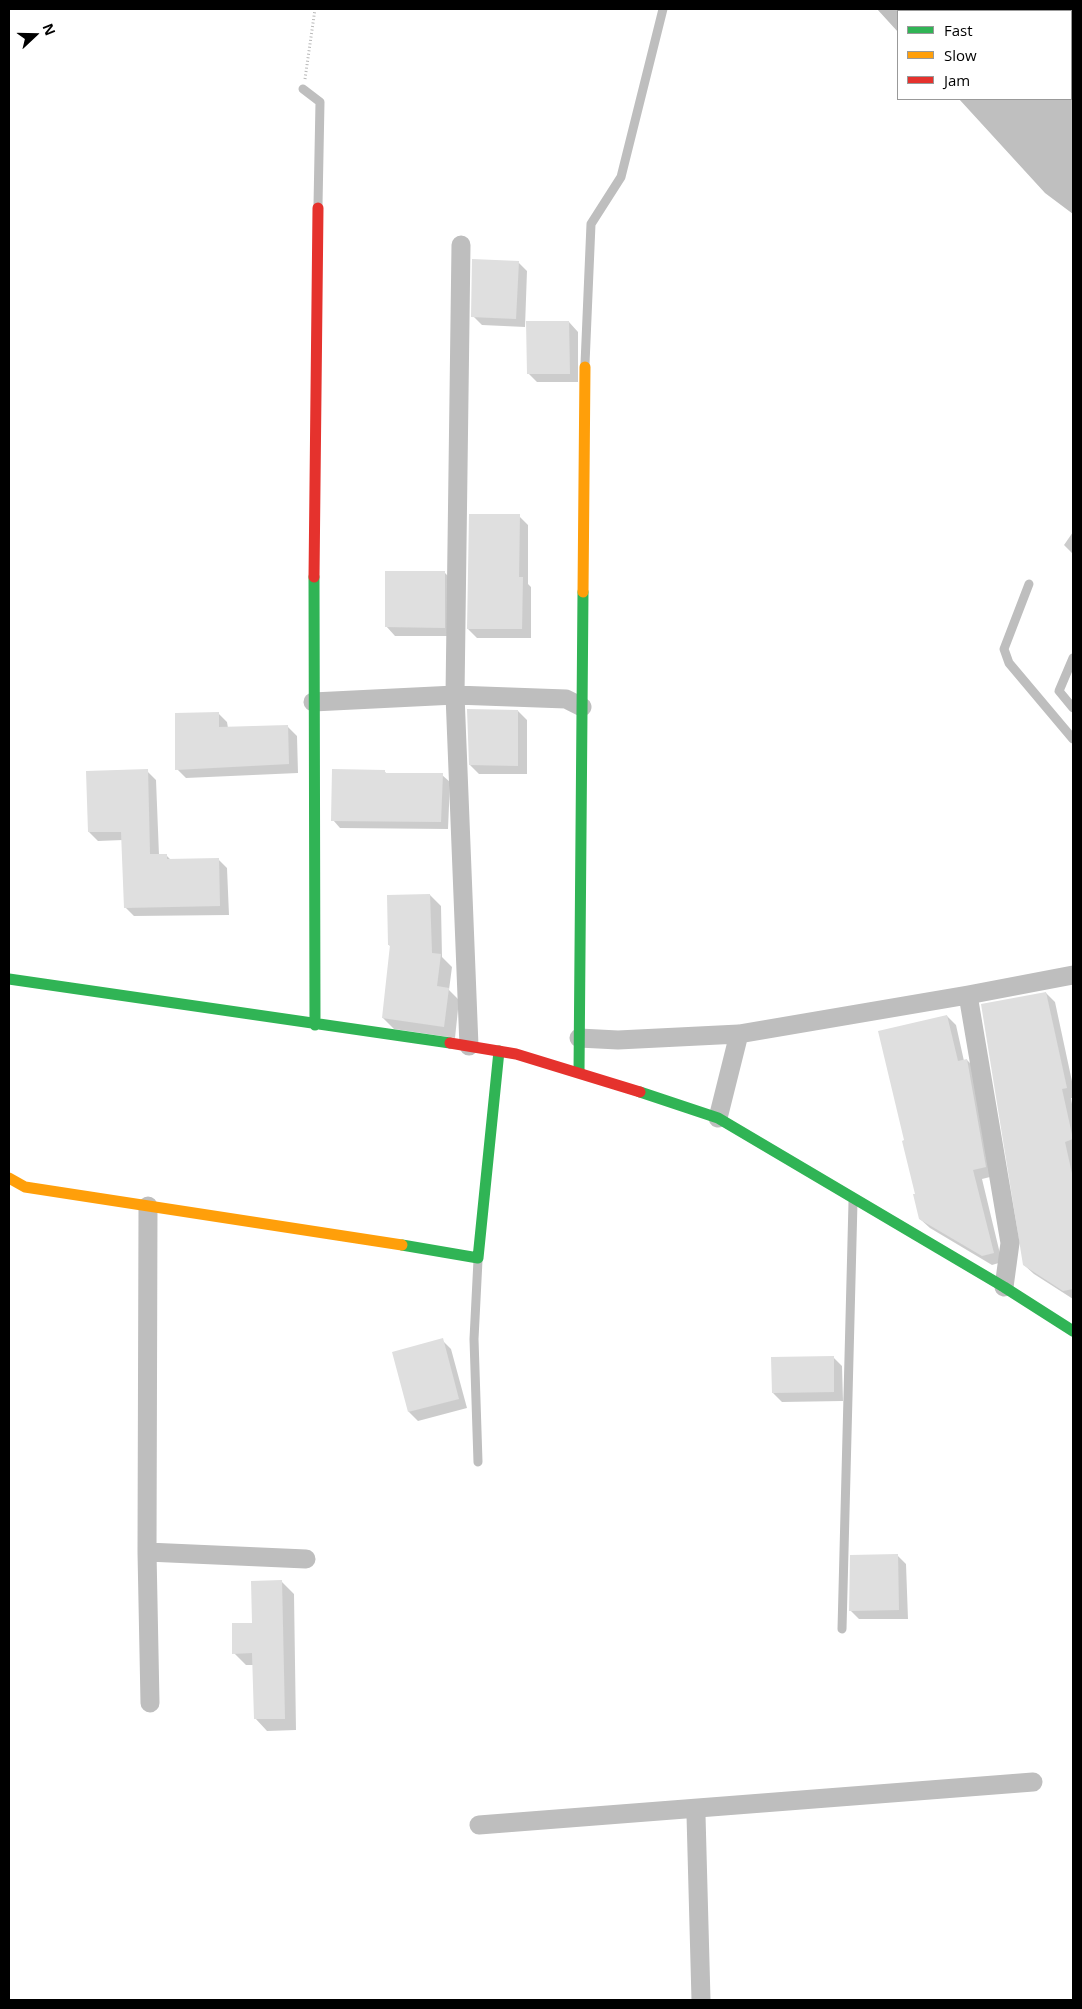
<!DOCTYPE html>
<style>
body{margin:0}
#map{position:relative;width:1082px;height:2009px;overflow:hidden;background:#fff;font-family:"Open Sans",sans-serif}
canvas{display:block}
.frame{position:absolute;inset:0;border:10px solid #000;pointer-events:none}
.legend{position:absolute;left:897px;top:10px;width:175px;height:90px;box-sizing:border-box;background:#fff;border:1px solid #999;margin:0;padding:6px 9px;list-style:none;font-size:15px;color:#000}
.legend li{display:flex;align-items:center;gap:10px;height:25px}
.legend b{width:25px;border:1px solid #999}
.north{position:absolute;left:10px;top:10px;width:50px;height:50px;-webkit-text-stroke:4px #fff;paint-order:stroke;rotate:69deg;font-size:14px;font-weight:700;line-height:20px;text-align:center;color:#000}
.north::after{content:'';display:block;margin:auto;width:18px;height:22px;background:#000;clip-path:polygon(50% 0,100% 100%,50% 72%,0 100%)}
</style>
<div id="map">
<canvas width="1082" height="2009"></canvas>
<div class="frame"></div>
<ul class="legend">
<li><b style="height:6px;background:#30b455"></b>Fast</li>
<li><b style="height:6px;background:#ff9f0a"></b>Slow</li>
<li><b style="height:6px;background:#e5322d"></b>Jam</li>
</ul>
<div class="north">N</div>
</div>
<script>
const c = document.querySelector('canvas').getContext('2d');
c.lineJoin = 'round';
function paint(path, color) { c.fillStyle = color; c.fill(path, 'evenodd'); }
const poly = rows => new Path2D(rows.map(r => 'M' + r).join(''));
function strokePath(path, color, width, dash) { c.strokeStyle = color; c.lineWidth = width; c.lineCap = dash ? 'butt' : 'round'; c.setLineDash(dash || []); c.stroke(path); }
paint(poly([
 [877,9,1073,9,1073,214,1045,193,959,99,1071,99,1071,11,898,11,898,32]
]), '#bfbfbf');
paint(poly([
 [518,262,527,271,525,327,482,325,473,316],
 [569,322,578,332,578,382,537,382,528,373],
 [519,516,528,525,528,584,531,587,531,638,477,638,468,629],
 [1073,532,1073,554,1064,545],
 [445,573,454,582,453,636,395,636,386,626],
 [518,711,527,720,527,774,479,774,470,765],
 [218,713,227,722,228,728,288,727,297,736,298,773,186,778,177,769],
 [147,771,156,780,159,855,166,855,172,861,218,859,227,868,229,915,134,916,125,907,123,840,98,841,89,832],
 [384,771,388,775,442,775,450,782,448,829,340,828,333,820],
 [430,895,441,906,442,957,452,967,449,990,459,1000,455,1038,394,1029,383,1018,391,947,389,945],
 [1046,993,1055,1002,1073,1086,1073,1098,1071,1098,1073,1110,1073,1299,1034,1274,1024,1265],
 [947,1016,956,1025,964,1061,967,1060,976,1069,994,1176,982,1179,1002,1262,992,1265,930,1228,920,1219,917,1195],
 [442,1340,451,1349,467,1408,418,1421,409,1412,393,1353],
 [833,1357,842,1366,843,1401,782,1402,773,1393],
 [897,1555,906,1564,908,1619,859,1619,850,1610],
 [282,1582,294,1594,296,1730,267,1731,255,1718,254,1665,246,1665,234,1653]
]), '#0003');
paint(poly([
 [472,259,519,261,516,319,471,317],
 [526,321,569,321,570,374,527,374],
 [469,514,520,514,519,577,523,577,522,629,467,629],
 [385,571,445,571,445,628,385,627],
 [467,709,518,710,518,766,469,765],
 [219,712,219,727,288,725,289,764,175,770,175,713],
 [148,769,150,854,167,854,167,859,219,858,220,906,124,908,121,832,88,832,86,771],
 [332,769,385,770,385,773,443,773,441,822,331,821],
 [430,894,432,953,441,954,437,986,449,988,444,1027,382,1018,390,945,388,945,387,895],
 [1046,992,1067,1088,1062,1089,1073,1139,1065,1142,1073,1178,1073,1289,1063,1291,1023,1265,981,1004],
 [947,1015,958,1061,967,1059,986,1167,973,1170,994,1253,982,1256,919,1219,913,1194,915,1194,902,1141,904,1140,878,1031],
 [443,1338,459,1399,408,1412,392,1352],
 [834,1356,834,1392,772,1393,771,1357],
 [898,1554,899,1610,849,1611,850,1555],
 [282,1580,285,1719,254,1719,252,1653,232,1654,232,1623,252,1623,251,1581]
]), '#dfdfdf');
strokePath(poly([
 [305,79,315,9]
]), '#b9b9b9', 3, [1, 2.5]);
strokePath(poly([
 [303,89,320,102,318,205],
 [585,364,591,224,621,177,663,9],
 [1029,584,1004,649,1009,663,1073,739],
 [1073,658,1059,691,1073,708],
 [478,1260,474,1339,478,1462],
 [842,1629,853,1202]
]), '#bebebe', 9);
strokePath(poly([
 [461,245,455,695,469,1046],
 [313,702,455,695,566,699,582,707],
 [968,995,1010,1243,1004,1287],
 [579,1038,618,1040,739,1034,968,995,1073,975],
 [718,1118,739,1034],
 [148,1206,147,1552,150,1703],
 [147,1552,306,1559],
 [479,1825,698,1808],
 [701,2000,696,1815,698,1808,1033,1782]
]), '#bebebe', 19);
strokePath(poly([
 [314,577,315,1025],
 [9,979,450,1043],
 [579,1072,583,592],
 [640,1092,718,1118,1004,1287,1073,1331],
 [402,1245,478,1258,499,1051]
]), '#30b455', 11);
strokePath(poly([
 [583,592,585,367],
 [9,1178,25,1187,402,1245]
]), '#ff9f0a', 11);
strokePath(poly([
 [314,577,318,208],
 [450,1043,516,1054,640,1092]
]), '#e5322d', 11);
</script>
